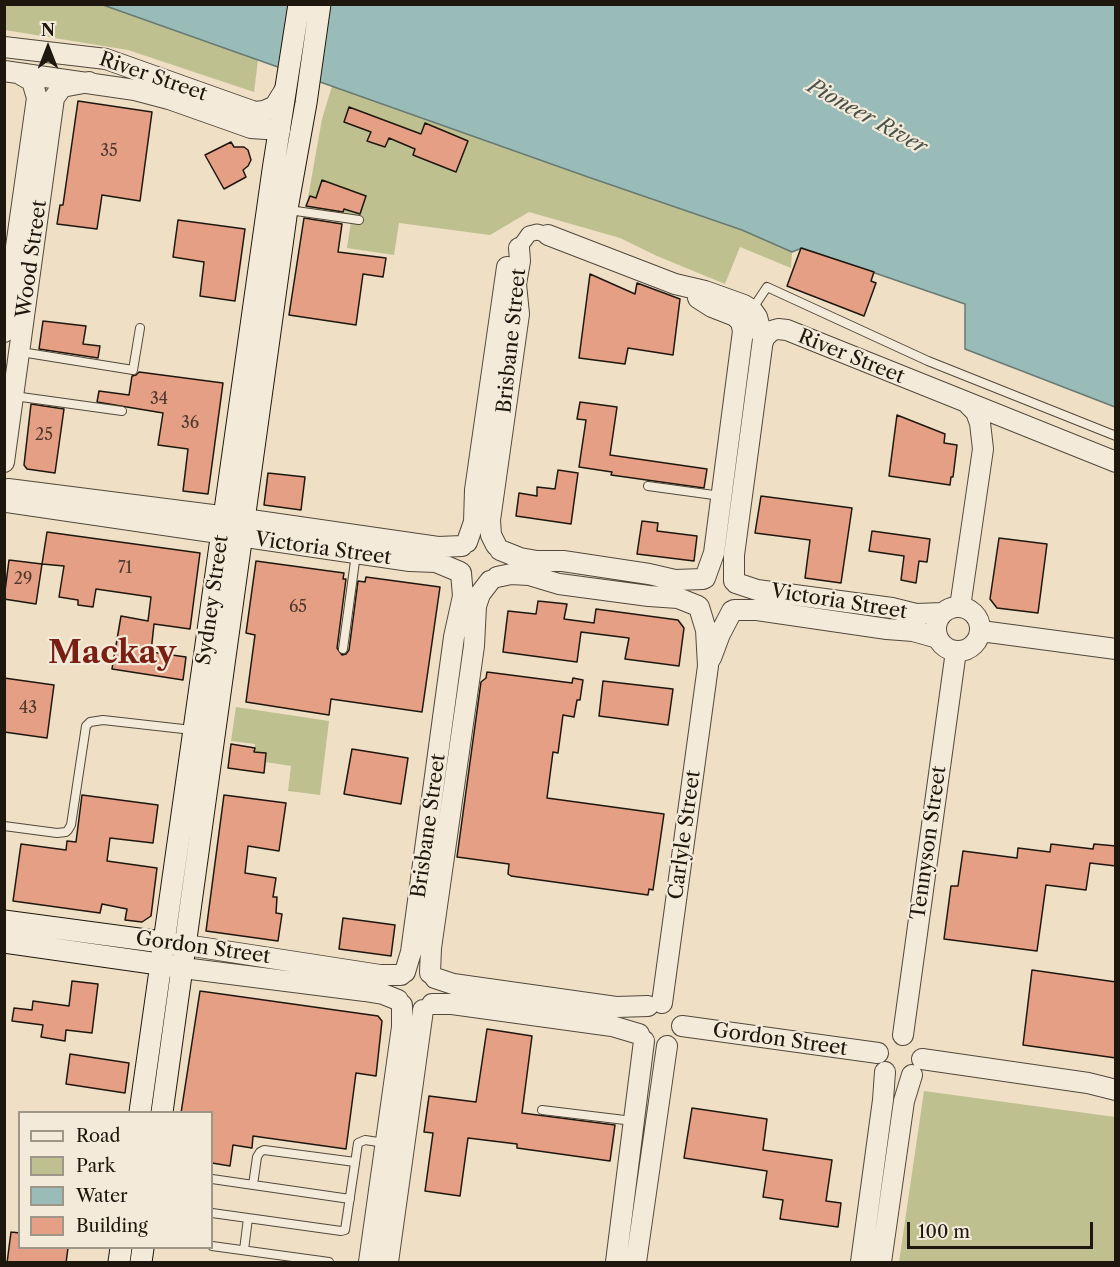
<!DOCTYPE html>
<style>
body{margin:0}
#map{position:relative;width:1120px;height:1267px;overflow:hidden;background:#eedfc5;font-family:"Libre Caslon Text",serif}
canvas{display:block}
.frame{position:absolute;inset:0;border:6px solid #1e170e;pointer-events:none}
.legend{position:absolute;left:18px;top:1111px;width:195px;height:138px;box-sizing:border-box;background:#f4ead9;border:2px solid #9e9688;margin:0;padding:8px 10px;list-style:none;font-size:18px;color:#1e170e}
.legend li{display:flex;align-items:center;gap:12px;height:30px}
.legend b{width:30px;border:2px solid #9e9688}
.north{position:absolute;left:18px;top:18px;width:60px;height:60px;-webkit-text-stroke:4px #f4ead9;paint-order:stroke;rotate:0deg;font-size:16px;font-weight:700;line-height:24px;text-align:center;color:#1e170e}
.north::after{content:'';display:block;margin:auto;width:21px;height:27px;background:#1e170e;clip-path:polygon(50% 0,100% 100%,50% 72%,0 100%)}
.scale{position:absolute;left:907px;top:1222px;width:186px;height:27px;box-sizing:border-box;border:3px solid #1e170e;border-top:0;padding-left:8px;font-size:18px;line-height:21px;white-space:nowrap;color:#1e170e;-webkit-text-stroke:4px #f4ead9;paint-order:stroke}
</style>
<div id="map">
<canvas width="1120" height="1267"></canvas>
<div class="frame"></div>
<ul class="legend">
<li><b style="height:8px;background:#f4ead9"></b>Road</li>
<li><b style="height:16px;background:#bfc090"></b>Park</li>
<li><b style="height:16px;background:#99bcb8"></b>Water</li>
<li><b style="height:16px;background:#e49f85"></b>Building</li>
</ul>
<div class="north">N</div>
<div class="scale">100 m</div>
</div>
<script>
const c = document.querySelector('canvas').getContext('2d');
c.lineJoin = 'round';
function paint(path, color) { c.fillStyle = color; c.fill(path, 'evenodd'); }
const poly = rows => new Path2D(rows.map(r => 'M' + r).join(''));
function strokePath(path, color, width, dash) { c.strokeStyle = color; c.lineWidth = width; c.lineCap = dash ? 'butt' : 'round'; c.setLineDash(dash || []); c.stroke(path); }
function label(font, color, halo, rows, align = 'center') {
  c.font = font + ' "Libre Caslon Text",serif'; c.lineWidth = 4.5; c.setLineDash([]); c.textBaseline = 'middle'; c.strokeStyle = halo; c.fillStyle = color; for (const [text, x, y, turn = 0] of rows) {
    c.save(); c.translate(x, y); c.rotate((+turn || 0) * Math.PI / 180); c.textAlign = isNaN(turn) ? turn : align; if (halo) c.strokeText(text, 0, 0); c.fillText(text, 0, 0); c.restore();
  }
}
paint(poly([
 [4,5,103,5,258,60,254,92,128,50,5,30],
 [332,86,742,230,792,252,791,268,740,247,725,284,657,256,620,238,529,212,490,235,399,223,394,255,347,248,352,216,306,209,322,119],
 [236,707,329,721,320,795,288,791,291,766,265,762,266,753,254,752,255,744,231,741],
 [924,1091,1115,1117,1115,1262,899,1262]
]), '#bfc090');
const water = poly([
 [103,5,1115,5,1115,407,965,349,965,304,802,248,792,252,742,230,588,177,103,5]
]);
paint(water, '#99bcb8');
strokePath(water, '#687a74', 1.5);
const building = poly([
 [78,101,152,112,140,201,102,195,97,229,57,224,60,205,63,205,78,101],
 [349,107,421,134,425,123,468,141,456,172,413,155,415,149,389,138,385,147,367,141,371,132,344,122,349,107],
 [231,142,234,147,244,147,248,150,251,160,248,166,243,170,246,177,224,189,205,155,231,142],
 [322,180,366,196,360,214,344,209,343,212,306,206,310,196,316,198,322,180],
 [304,218,342,224,338,252,386,258,383,277,363,274,356,325,289,315,304,218],
 [178,220,245,229,235,301,200,296,204,262,173,257,178,220],
 [801,248,874,272,871,281,876,283,864,316,787,286,801,248],
 [590,274,635,294,637,283,680,299,673,355,628,348,625,364,579,358,590,274],
 [43,321,86,326,83,344,100,346,98,358,39,349,43,321],
 [139,372,223,383,208,494,183,491,188,449,158,445,163,413,97,402,99,391,129,395,132,376,136,375,139,372],
 [580,402,617,407,610,455,707,469,704,488,611,475,612,472,579,467,586,420,577,419,580,402],
 [31,404,64,409,55,473,27,469,24,465,31,404],
 [897,415,945,434,944,443,957,445,953,477,951,477,950,485,889,476,897,415],
 [558,470,578,473,571,524,516,516,519,493,537,496,537,487,555,489,558,470],
 [268,473,305,477,301,510,264,505,268,473],
 [761,496,852,508,841,583,805,578,810,540,755,533,761,496],
 [642,521,658,523,657,531,697,536,694,561,637,554,642,521],
 [872,531,930,539,927,562,919,561,916,583,901,580,904,556,869,551,872,531],
 [47,532,200,553,190,629,154,624,151,652,186,657,183,680,112,669,121,616,148,621,151,597,96,589,93,607,78,605,78,600,59,597,64,566,42,564,47,532],
 [999,538,1047,544,1038,613,997,608,990,599,999,538],
 [9,560,42,564,36,604,4,599,9,560],
 [256,561,344,573,343,579,346,579,337,648,342,655,346,654,349,650,358,581,365,582,366,577,440,587,422,712,331,699,329,715,246,702,255,635,246,633,256,561],
 [538,601,567,604,564,619,594,623,596,609,678,620,684,628,679,666,625,659,629,638,581,632,577,662,503,652,508,611,536,614,538,601],
 [487,672,572,683,573,678,583,680,580,700,577,700,574,717,563,715,558,753,553,752,547,798,664,814,653,890,649,889,648,895,511,876,508,874,509,864,457,857,481,682,486,678,487,672],
 [4,678,54,685,47,738,4,732,4,678],
 [603,681,673,689,668,725,599,716,603,681],
 [231,744,255,748,254,752,266,753,264,773,228,768,231,744],
 [352,749,408,758,401,804,344,794,352,749],
 [82,795,158,805,153,843,110,838,107,861,157,868,151,916,142,922,125,920,127,909,102,904,100,913,13,901,21,844,66,850,67,841,76,842,82,795],
 [224,795,286,803,279,851,248,846,245,873,276,878,273,897,277,897,276,913,282,914,278,941,206,931,224,795],
 [1051,844,1093,849,1094,844,1116,846,1116,866,1090,863,1086,890,1046,885,1037,951,944,939,951,886,958,886,963,851,1017,858,1018,848,1050,852,1051,844],
 [343,918,395,925,391,956,339,949,343,918],
 [1032,970,1116,982,1116,1058,1023,1045,1032,970],
 [72,981,98,984,92,1033,66,1030,65,1041,41,1037,43,1025,12,1021,14,1008,32,1010,33,1001,69,1006,72,981],
 [200,991,378,1016,382,1021,376,1076,356,1073,346,1149,253,1136,252,1148,233,1145,230,1166,212,1163,212,1113,181,1113,200,991],
 [487,1029,532,1036,522,1113,615,1125,610,1161,517,1148,517,1144,468,1138,460,1196,425,1191,433,1133,424,1132,429,1096,476,1102,487,1029],
 [70,1054,129,1063,125,1093,66,1084,70,1054],
 [692,1108,767,1119,763,1150,832,1160,826,1201,841,1203,838,1227,780,1219,783,1200,763,1197,767,1171,684,1158,692,1108],
 [11,1232,20,1233,20,1248,68,1248,66,1263,7,1263,11,1232]
]);
paint(building, '#e49f85');
strokePath(building, '#1e170e', 1.5);
const service = poly([
 [289,210,359,220],
 [753,308,767,287,928,361,1116,436],
 [21,352,133,370,140,328],
 [14,396,122,411],
 [648,486,721,496],
 [343,649,356,554],
 [4,826,57,833,66,832,68,830,71,825,86,726,90,722,103,720,192,730],
 [542,1110,633,1121],
 [212,1179,350,1199],
 [253,1185,257,1157,260,1152,264,1150,355,1162],
 [212,1213,341,1231,345,1230,358,1143,365,1140,385,1143],
 [212,1246,329,1262],
 [244,1250,248,1218]
]);
const minor = poly([
 [519,248,529,234,537,232,548,235]
]);
const tertiary = poly([
 [4,47,106,59,255,112,264,111,275,106,286,88],
 [4,71,135,90,169,99,251,128,280,130],
 [548,235,675,284,705,291,744,305,752,310,757,317,763,339,734,555,734,581],
 [698,298,712,307,735,316,741,322,743,331,714,553,705,578],
 [4,332,37,98,32,81,18,73],
 [763,342,764,338,771,331,778,329,787,330,1116,462],
 [4,462,54,98,62,87,89,82],
 [8,489,244,519,438,547,462,546],
 [7,502,410,561,436,562,460,572],
 [467,542,474,522,475,490,507,267],
 [496,545,491,535,490,520,519,314,516,284,520,261,519,248],
 [500,550,520,558,537,561,563,561,649,574,675,580,703,579],
 [497,577,511,574,529,575,559,584,649,596,678,598,698,606],
 [736,583,757,590,892,608,916,614,943,613],
 '936 629a22 22 0 1 1 44 0a22 22 0 1 1-44 0Z',
 [960,607,983,449,980,423,976,412,969,405],
 [734,610,757,610,887,629,913,631,938,638],
 [981,631,1116,649],
 [711,658,720,634,732,611],
 [186,945,380,975,401,975],
 [183,968,365,991,383,994,398,1000],
 [405,972,411,952,454,637,463,596,461,573],
 [430,973,431,948,474,646,476,606,480,594,490,581],
 [435,978,453,984,616,1007,648,1006],
 [662,1003,708,666,706,630,699,607],
 [432,1004,452,1004,612,1026,639,1034],
 [682,1026,878,1053],
 [903,1035,956,651],
 [922,1059,1088,1083,1116,1090],
 [369,1262,402,1027,402,1005],
 [388,1262,423,1010],
 [616,1262,644,1041],
 [636,1262,667,1046],
 [861,1262,883,1100,885,1072],
 [881,1262,904,1101,912,1075]
]);
const secondary = poly([
 [4,921,176,944],
 [4,942,173,966],
 [140,1112,273,170,299,4],
 [162,1112,287,209,306,103,320,4],
 [119,1262,121,1248],
 [141,1262,143,1248]
]);
strokePath(service, '#52493c', 10);
strokePath(minor, '#52493c', 17);
strokePath(tertiary, '#52493c', 22);
strokePath(secondary, '#1e170e', 23);
strokePath(service, '#f4ead9', 8);
strokePath(minor, '#f4ead9', 15);
strokePath(tertiary, '#f4ead9', 20);
strokePath(secondary, '#f4ead9', 21);
label('16px', '#50392c', null, [
 ["35",109,151],
 ["34",159,399],
 ["36",190,423],
 ["25",44,435],
 ["71",125,568],
 ["29",23,579],
 ["65",298,607],
 ["43",28,708]
]);
label('20px', '#1e170e', '#f4ead9', [
 ["River Street",153,77,19],
 ["Wood Street",32,259,-82],
 ["Brisbane Street",512,341,-84],
 ["River Street",851,357,22],
 ["Victoria Street",323,549,8],
 ["Sydney Street",213,600,-82],
 ["Victoria Street",839,602,9],
 ["Brisbane Street",429,826,-82],
 ["Carlyle Street",685,835,-82],
 ["Tennyson Street",929,843,-82],
 ["Gordon Street",203,948,8],
 ["Gordon Street",780,1040,8]
]);
label('italic 21px', '#49514a', '#f4ead9', [
 ["Pioneer River",867,117,29]
]);
label('bold 32px', '#7a1f14', '#f4ead9', [
 ["Mackay",112,654]
]);
</script>
